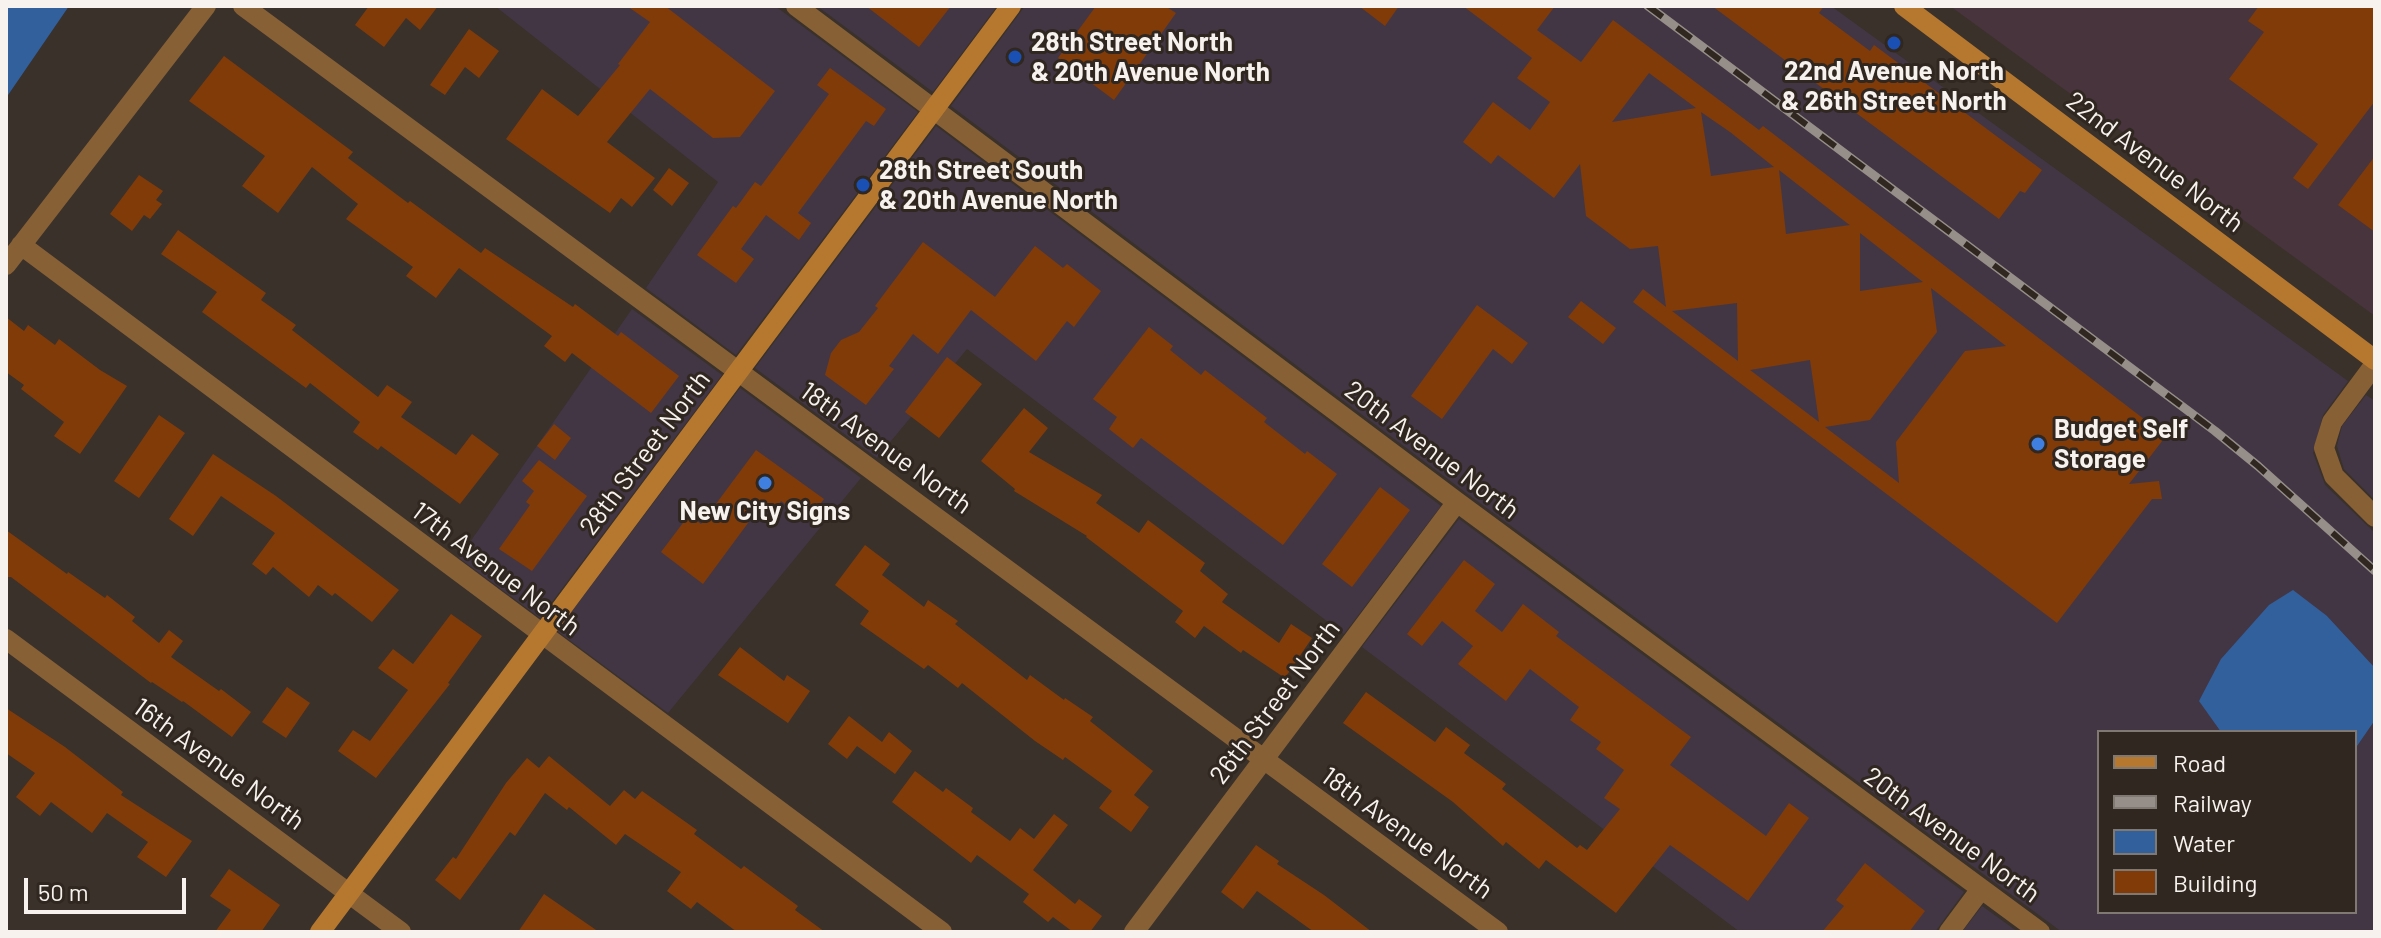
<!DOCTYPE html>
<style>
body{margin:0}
#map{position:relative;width:2381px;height:938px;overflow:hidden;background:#3a312a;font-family:Barlow,sans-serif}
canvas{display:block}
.frame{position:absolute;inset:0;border:8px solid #f7f2ed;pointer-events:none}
.legend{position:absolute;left:2097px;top:730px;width:260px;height:184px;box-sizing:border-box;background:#302721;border:2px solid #807873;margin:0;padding:10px 14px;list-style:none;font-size:24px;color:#f7f2ed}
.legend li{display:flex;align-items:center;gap:16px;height:40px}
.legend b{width:40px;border:2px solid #807873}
.scale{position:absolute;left:24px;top:878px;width:162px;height:36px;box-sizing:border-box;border:4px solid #f7f2ed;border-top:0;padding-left:10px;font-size:24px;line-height:28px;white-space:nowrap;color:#f7f2ed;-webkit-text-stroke:6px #302721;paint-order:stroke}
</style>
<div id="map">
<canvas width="2381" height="938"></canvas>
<div class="frame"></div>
<ul class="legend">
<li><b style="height:10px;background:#b6782f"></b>Road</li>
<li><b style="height:10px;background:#968f89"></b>Railway</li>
<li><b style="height:22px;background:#32609d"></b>Water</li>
<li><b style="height:22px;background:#803b09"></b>Building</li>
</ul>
<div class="scale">50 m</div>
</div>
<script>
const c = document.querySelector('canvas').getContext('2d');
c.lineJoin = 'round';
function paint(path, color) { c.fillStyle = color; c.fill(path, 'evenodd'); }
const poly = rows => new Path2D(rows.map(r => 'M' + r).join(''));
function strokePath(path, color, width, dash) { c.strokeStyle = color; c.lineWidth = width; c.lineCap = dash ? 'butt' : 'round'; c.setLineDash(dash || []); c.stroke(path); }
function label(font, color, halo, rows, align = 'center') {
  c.font = font + ' Barlow,sans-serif'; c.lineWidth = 6; c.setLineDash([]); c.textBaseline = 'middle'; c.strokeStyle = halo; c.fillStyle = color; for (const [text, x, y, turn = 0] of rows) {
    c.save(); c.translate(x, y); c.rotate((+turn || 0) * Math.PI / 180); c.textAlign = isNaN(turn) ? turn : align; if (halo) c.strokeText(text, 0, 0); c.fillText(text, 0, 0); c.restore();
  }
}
paint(poly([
 [1950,6,2375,6,2375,316]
]), '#47343d');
paint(poly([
 [495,6,775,6,918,112,736,355,646,288,718,182],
 [817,6,997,6,933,92],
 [1025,6,1831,6,2348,381,2323,415,2313,453,2325,485,2375,533,2375,668,2327,616,2199,700,2221,732,2099,732,2099,912,2355,912,2355,749,2375,720,2375,932,2062,932,1465,492,951,106],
 [936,126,1441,506,1344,634,967,349,877,458,755,368],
 [632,309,722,375,540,618,459,558],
 [740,388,861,478,668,713,557,631],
 [2366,395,2375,401,2375,500,2344,469,2337,446,2342,426],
 [1459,519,1964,892,1935,932,1740,932,1362,647],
 [1982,906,2018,932,1962,932]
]), '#423644');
paint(poly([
 [6,6,69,6,6,98],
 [2293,590,2327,616,2375,668,2375,720,2355,749,2355,732,2221,732,2199,701,2221,659,2269,605]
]), '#32609d');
paint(poly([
 [369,6,438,6,420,30,406,18,384,47,355,25],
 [627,6,665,6,775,91,740,137,713,138,650,89,607,142,655,178,632,207,621,198,610,213,506,139,542,89,578,116,620,65,618,64,650,22],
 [866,6,951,6,919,47],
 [1096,6,1165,6,1176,13,1114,100,1058,58],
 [1359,6,1399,6,1385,26],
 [1463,6,1555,6,1537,30,1581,62,1613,20,1759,130,1763,126,2166,436,2129,484,2159,481,2162,499,2152,499,2057,623,1633,302,1643,289,1666,307,1658,246,1630,249,1586,216,1580,164,1554,198,1498,155,1491,164,1463,142,1493,102,1530,130,1550,102,1517,78,1532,58],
 [1649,73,1696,108,1612,122],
 [1701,112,1730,132,1774,167,1711,176],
 [1779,170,1847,223,1850,225,1786,234],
 [1860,233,1915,276,1923,282,1860,291],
 [1931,288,2006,346,1965,351,1896,442,1899,483,1825,427,1870,420,1937,332],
 [1737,303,1738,361,1672,311],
 [1810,360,1819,422,1750,370],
 [1712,6,1824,6,1819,13,1870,51,1874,45,2042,170,2025,193,2020,191,1999,219],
 [2259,6,2375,6,2375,101,2308,189,2293,178,2318,144,2229,79,2264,32,2248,21],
 [469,29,499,51,479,78,465,67,445,95,430,85],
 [224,56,353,152,348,158,408,203,410,201,481,253,485,248,573,307,575,304,618,336,621,332,679,376,651,413,572,353,565,362,544,346,552,336,459,268,436,298,406,276,413,267,346,219,358,204,312,167,278,213,242,186,265,156,189,101],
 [830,68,886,109,874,126,866,121,798,213,811,223,799,240,766,215,741,249,754,259,736,283,697,255,733,206,736,208,755,182,761,186,829,94,817,85],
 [2375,156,2375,232,2338,205],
 [669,168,689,183,672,206,653,190],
 [139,175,163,191,156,200,162,204,150,219,144,215,132,231,110,214],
 [178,230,266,293,261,300,296,325,292,330,378,397,387,385,412,402,401,417,456,455,472,434,499,454,460,504,381,446,378,450,353,432,360,422,310,383,306,388,202,312,217,292,161,254],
 [923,242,995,297,1035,246,1063,268,1067,264,1101,291,1074,327,1067,321,1036,361,971,310,938,354,913,334,889,366,894,369,866,405,825,375,831,353,841,340,859,332,878,308,875,306],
 [1581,301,1616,328,1603,344,1568,317],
 [1477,305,1528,343,1512,364,1493,349,1442,419,1411,396],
 [6,317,24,331,28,325,55,345,59,339,100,370,127,386,80,454,54,436,64,422,21,389,24,385,6,372],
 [1149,327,1173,346,1170,350,1201,375,1205,370,1267,418,1264,422,1305,454,1307,451,1337,474,1283,545,1141,438,1133,448,1109,429,1117,417,1093,399],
 [947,357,982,384,939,438,905,412],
 [1024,408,1048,428,1029,452,1102,495,1096,503,1139,533,1148,520,1205,563,1200,571,1228,594,1222,602,1279,643,1291,624,1312,638,1285,678,1243,650,1241,653,1204,626,1195,638,1175,622,1183,611,1086,537,1087,536,1014,491,1015,489,981,461],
 [159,415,185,433,139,498,114,481],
 [554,424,571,438,555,460,537,446],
 [756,450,824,499,808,521,781,501,773,512,762,504,703,584,661,552,689,515,701,524],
 [213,454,276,496,399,590,372,622,335,593,332,596,318,585,309,597,273,567,266,575,252,564,275,533,221,496,193,536,169,519],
 [539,460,587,496,532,571,499,549,530,505,526,502,534,491,522,481],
 [1380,487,1410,510,1352,587,1322,564],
 [6,530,67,574,68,572,105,598,107,595,135,617,132,621,159,643,169,630,183,641,171,657,219,691,221,689,251,712,232,737,183,701,182,702,152,682,151,683,11,577,6,577],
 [865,545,890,564,882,575,924,607,928,600,958,621,955,624,1027,680,1030,675,1064,700,1065,698,1093,717,1090,721,1153,771,1134,795,1149,807,1131,832,1099,808,1112,791,1065,757,1063,760,1035,741,962,683,958,688,928,665,924,669,860,624,869,611,835,585],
 [1464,560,1495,584,1475,611,1502,632,1523,604,1559,632,1556,636,1691,737,1670,765,1766,836,1789,803,1809,818,1748,901,1670,845,1616,913,1546,860,1539,869,1506,842,1503,846,1453,802,1343,723,1366,692,1435,742,1446,727,1470,745,1464,753,1506,784,1502,789,1577,848,1580,845,1587,850,1620,809,1604,798,1624,770,1596,749,1601,742,1570,720,1579,707,1530,669,1506,701,1458,664,1473,646,1442,621,1422,646,1407,634],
 [451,614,482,636,448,683,450,684,376,778,338,751,353,730,370,741,408,690,378,668,393,649,413,664],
 [740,647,784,681,787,675,810,691,788,723,718,675],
 [287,687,310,703,286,738,262,722],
 [6,708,65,747,123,792,121,795,192,841,166,877,137,857,148,842,107,813,92,833,51,802,40,816,16,797,35,773,6,753],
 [849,716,882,742,889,732,912,751,895,774,857,746,847,759,828,744],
 [549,756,610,806,624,790,635,799,642,791,697,830,694,834,741,869,744,866,798,906,795,910,825,932,737,932,697,902,691,909,667,891,681,872,625,834,616,845,569,807,567,810,545,793,515,836,510,832,460,900,435,880,453,857,456,859,506,783,527,758,539,768],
 [915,771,943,792,946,788,973,808,971,812,1010,841,1020,828,1034,839,1054,814,1068,825,1033,870,1075,904,1079,899,1102,916,1090,932,1073,932,1053,917,1048,922,1023,902,1029,894,977,855,971,863,892,802],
 [1256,845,1279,861,1277,864,1324,895,1372,932,1314,932,1257,891,1243,909,1221,892],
 [1865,863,1925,911,1909,932,1822,932,1844,906,1836,900],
 [229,869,280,905,261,932,215,932,231,910,210,896],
 [544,894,599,932,518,932]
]), '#803b09');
strokePath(poly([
 [243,6,1498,932],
 [796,6,1457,502,2040,932],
 [21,245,942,932],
 [6,265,206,6],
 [2375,364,2332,422,2324,448,2334,476,2375,517],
 [6,639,401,932],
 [1134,932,1457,502],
 [1949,932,1981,889]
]), '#876036', 20);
strokePath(poly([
 [1904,6,2375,360],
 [320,932,1011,6]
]), '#b6782f', 20);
const rail = poly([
 [1648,6,2215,431,2258,466,2375,571]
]);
strokePath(rail, '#968f89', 9);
strokePath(rail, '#302721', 6, [18]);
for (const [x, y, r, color] of [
 [1894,43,8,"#1a4fb4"],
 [1015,57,8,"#1a4fb4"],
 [863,185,8,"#1a4fb4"],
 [2038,444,8,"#3f7fe0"],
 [765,483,8,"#3f7fe0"]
]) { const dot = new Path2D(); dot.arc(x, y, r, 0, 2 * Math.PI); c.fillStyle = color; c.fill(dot); strokePath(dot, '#302721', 3); }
label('bold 26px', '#f7f2ed', '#302721', [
 ["28th Street North",1031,42],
 ["& 20th Avenue North",1031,72],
 ["22nd Avenue North",1894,71,"center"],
 ["& 26th Street North",1894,101,"center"],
 ["28th Street South",879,170],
 ["& 20th Avenue North",879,200],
 ["Budget Self",2054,429],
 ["Storage",2054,459],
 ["New City Signs",765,511,"center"]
], 'left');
label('26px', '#f7f2ed', '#302721', [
 ["22nd Avenue North",2155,162,37],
 ["18th Avenue North",886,448,36],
 ["20th Avenue North",1432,450,37],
 ["28th Street North",645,453,-53],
 ["17th Avenue North",496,569,37],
 ["26th Street North",1275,702,-53],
 ["16th Avenue North",219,764,36],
 ["18th Avenue North",1407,833,36],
 ["20th Avenue North",1952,835,36]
]);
</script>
